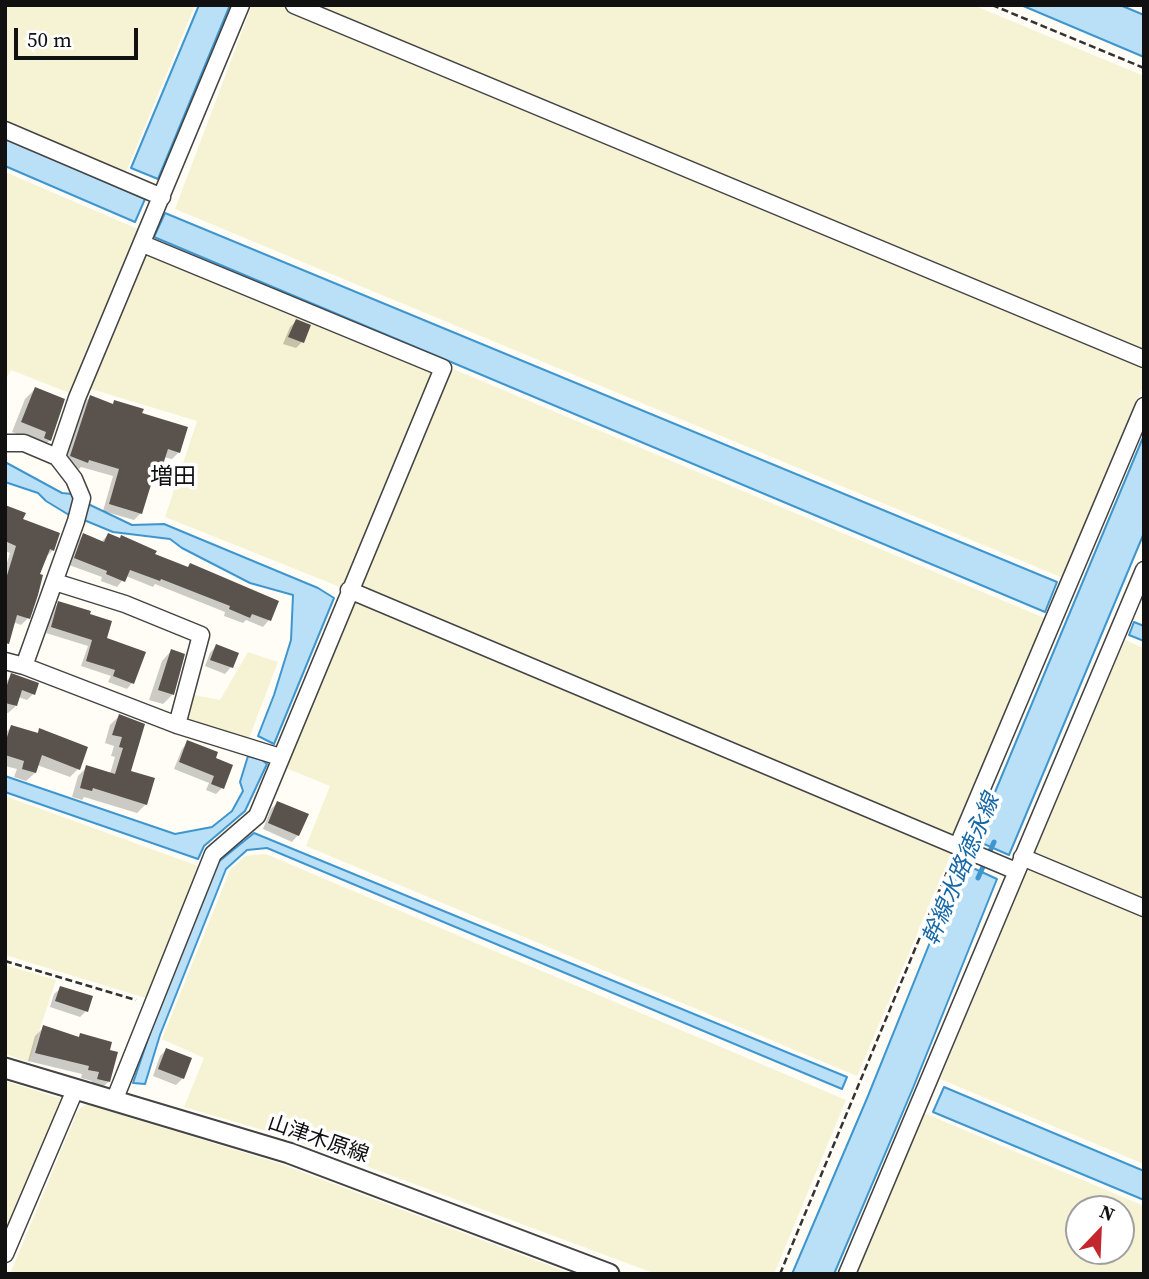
<!DOCTYPE html>
<meta charset="utf-8">
<style>
body{margin:0}
#map{position:relative;width:1149px;height:1279px;overflow:hidden;background:#fffdf5;font-family:"Source Serif 4",serif}
canvas{display:block}
.frame{position:absolute;inset:0;border:7px solid #111;pointer-events:none}
.north{position:absolute;left:1065px;top:1195px;width:70px;height:70px;box-sizing:border-box;background:#fff;border:2px solid #a0a0a0;border-radius:50%;rotate:23deg;font-size:19px;font-weight:700;line-height:28px;text-align:center;color:#111}
.north::after{content:'';display:block;margin:auto;width:24px;height:32px;background:#c4262e;clip-path:polygon(50% 0,100% 100%,50% 72%,0 100%)}
.scale{position:absolute;left:14px;top:28px;width:124px;height:32px;box-sizing:border-box;border:4px solid #111;border-top:0;padding-left:9px;font-size:21px;line-height:24px;white-space:nowrap;color:#111;-webkit-text-stroke:5px #fff;paint-order:stroke}
</style>
<div id="map">
<canvas width="1149" height="1279"></canvas>
<div class="frame"></div>
<div class="north">N</div>
<div class="scale">50 m</div>
</div>
<script>
const c = document.querySelector('canvas').getContext('2d');
c.lineJoin = 'round';
function paint(path, color) { c.fillStyle = color; c.fill(path, 'evenodd'); }
const poly = rows => new Path2D(rows.map(r => 'M' + r).join(''));
function strokePath(path, color, width, dash) { c.strokeStyle = color; c.lineWidth = width; c.lineCap = dash ? 'butt' : 'round'; c.setLineDash(dash || []); c.stroke(path); }
function label(font, color, halo, rows, align = 'center') {
  c.font = font + ' "Source Serif 4","Noto Sans JP",serif'; c.lineWidth = 7; c.setLineDash([]); c.textBaseline = 'middle'; c.strokeStyle = halo; c.fillStyle = color; for (const [text, x, y, turn = 0] of rows) {
    c.save(); c.translate(x, y); c.rotate((+turn || 0) * Math.PI / 180); c.textAlign = isNaN(turn) ? turn : align; if (halo) c.strokeText(text, 0, 0); c.fillText(text, 0, 0); c.restore();
  }
}
paint(poly([
 [5,5,195,5,126,172,5,122],
 [252,5,973,5,1144,76,1144,384,1063,578,175,209],
 [5,172,138,229,72,394,11,370,5,381],
 [147,254,436,372,345,589,165,517,197,421,88,388],
 [451,368,1049,620,957,838,356,586],
 [351,600,953,849,857,1076,306,846,330,786,281,766],
 [1125,640,1144,648,1144,898,1035,852],
 [248,652,278,662,248,741,182,722,189,694,220,700],
 [5,796,201,867,149,999,5,955],
 [266,854,846,1100,774,1274,656,1274,358,1163,256,1128,184,1107,204,1058,162,1039,230,870,245,856],
 [1028,869,1144,917,1144,1164,940,1079],
 [5,965,56,980,29,1062,5,1054],
 [5,1081,62,1099,5,1233],
 [86,1104,281,1164,572,1274,10,1274,78,1110],
 [924,1113,1144,1206,1144,1274,856,1274],
 [1079,1209,1121,1209,1121,1251,1079,1251]
]), '#f6f3d4');
const water = poly([
 [199,5,230,5,158,179,131,168,199,5],
 [1021,5,1120,5,1144,15,1144,57,1021,5],
 [5,138,145,199,135,222,5,166,5,138],
 [165,213,1057,582,1045,612,154,237,165,213],
 [1144,435,1144,533,1009,855,975,840,1144,435],
 [5,462,62,493,72,494,75,506,69,515,46,501,38,493,5,482,5,462],
 [86,503,132,525,164,524,318,588,334,598,274,744,258,736,274,695,291,640,293,595,250,583,182,548,170,539,113,532,84,520,86,503],
 [1134,622,1144,626,1144,641,1129,635,1134,622],
 [248,756,262,760,267,764,245,811,204,846,198,859,5,792,5,776,175,834,212,827,232,811,243,791,240,782,248,756],
 [254,833,847,1077,842,1089,267,848,247,850,226,869,160,1035,145,1084,133,1083,151,1030,217,863,254,833],
 [962,863,997,879,913,1088,834,1274,792,1274,868,1096,962,863],
 [944,1087,1144,1171,1144,1200,933,1112,944,1087]
]);
paint(water, '#b9e0f7');
strokePath(water, '#3f96cf', 2);
paint(poly([
 [296,321,302,342,296,348,283,344,290,327],
 [35,389,50,440,40,450,37,442,12,432,25,399],
 [90,397,140,414,179,452,172,459,163,457,158,476,150,484,141,513,134,520,103,511,113,476,81,467,79,469,64,463,83,404],
 [5,506,53,550,46,557,38,575,28,618,21,625,13,622,5,650,5,569,10,553,5,551],
 [83,535,101,542,108,535,153,555,277,602,269,620,263,627,246,620,243,623,224,616,225,612,155,584,153,587,126,576,117,587,101,581,102,577,69,565,77,542],
 [59,603,88,615,132,683,127,689,108,682,111,676,81,666,88,646,46,633,53,609],
 [216,646,231,667,225,674,205,666,210,653],
 [171,651,183,655,172,695,163,704,149,700,162,661],
 [12,676,33,694,27,700,18,697,15,707,8,713,5,712,5,682],
 [119,716,129,772,146,804,137,813,84,797,82,800,72,797,78,776,87,767,110,774,115,757,111,756,114,746,105,743,110,725],
 [11,727,36,734,40,730,78,769,70,777,37,765,35,773,26,781,14,777,17,769,5,766,5,733],
 [188,742,214,759,222,788,216,794,206,790,209,783,174,769,182,749],
 [277,803,298,835,292,842,263,829,271,809],
 [61,988,86,1011,80,1017,50,1007,54,994],
 [44,1027,77,1038,81,1035,109,1081,100,1090,90,1087,92,1081,81,1078,82,1074,28,1061,35,1036],
 [166,1050,183,1078,176,1085,153,1076,160,1056]
]), '#0003');
strokePath(poly([
 [978,878,994,842]
]), '#3f96cf', 5);
paint(poly([
 [296,319,311,325,304,343,288,337],
 [35,387,65,399,51,441,44,438,46,432,21,422],
 [90,395,113,404,114,400,144,409,142,413,188,427,180,453,168,449,159,477,154,475,142,514,109,504,119,469,89,460,88,463,70,456],
 [5,505,26,513,23,519,60,533,54,551,50,549,40,574,43,575,38,595,30,619,17,615,9,644,5,643,5,582,16,546,5,541],
 [83,533,104,542,108,533,120,538,121,535,157,551,155,554,188,567,190,563,279,601,271,621,252,614,250,618,229,609,230,606,161,579,160,581,130,570,125,582,106,574,107,571,74,558],
 [58,601,91,611,90,614,112,621,107,638,146,652,134,684,113,676,115,670,86,661,92,640,51,627],
 [216,644,239,653,233,668,210,660],
 [171,649,185,654,174,695,158,690],
 [11,673,39,683,35,695,22,690,17,706,5,703,5,691],
 [119,714,145,724,131,771,155,778,147,805,93,788,92,791,80,788,86,765,115,774,123,748,119,747,122,737,112,735],
 [11,725,38,733,39,728,88,747,80,770,42,755,36,773,22,769,24,761,5,755,5,743],
 [187,740,218,752,216,758,233,765,224,789,211,784,214,776,179,762],
 [277,801,309,814,299,836,268,823],
 [60,986,93,996,88,1012,55,1001],
 [43,1025,79,1037,80,1033,112,1042,110,1050,118,1052,110,1082,97,1079,99,1072,88,1070,89,1066,35,1053],
 [166,1048,192,1058,184,1079,158,1069]
]), '#5a524d');
const minor = poly([
 [294,5,1144,359],
 [5,130,162,197],
 [5,443,24,443,57,457,74,479,82,498,76,521,24,666,5,661],
 [57,457,77,398,241,5],
 [55,582,125,604,201,635,177,725],
 [349,590,1016,871],
 [24,666,177,725,280,757],
 [958,845,1144,406],
 [1022,857,1144,908],
 [114,1101,213,854,257,816,443,368,143,244],
 [5,1254,75,1090],
 [847,1274,1144,570]
]);
const tertiary = poly([
 [5,1068,289,1153,609,1274]
]);
strokePath(minor, '#444', 19);
strokePath(tertiary, '#444', 23);
strokePath(poly([
 [992,5,1144,68],
 [1140,5,1144,7],
 [5,961,136,1000],
 [780,1274,952,860]
]), '#333', 2.5, [7, 3.5]);
strokePath(minor, '#fff', 16);
strokePath(tertiary, '#fff', 19);
label('21px', '#111', '#fff', [
 ["山津木原線",318,1140,19]
]);
label('23px', '#111', '#fff', [
 ["増田",173,478]
]);
label('italic 23px', '#1768a6', '#fff', [
 ["幹線水路徳永線",962,870,-67]
]);
</script>
